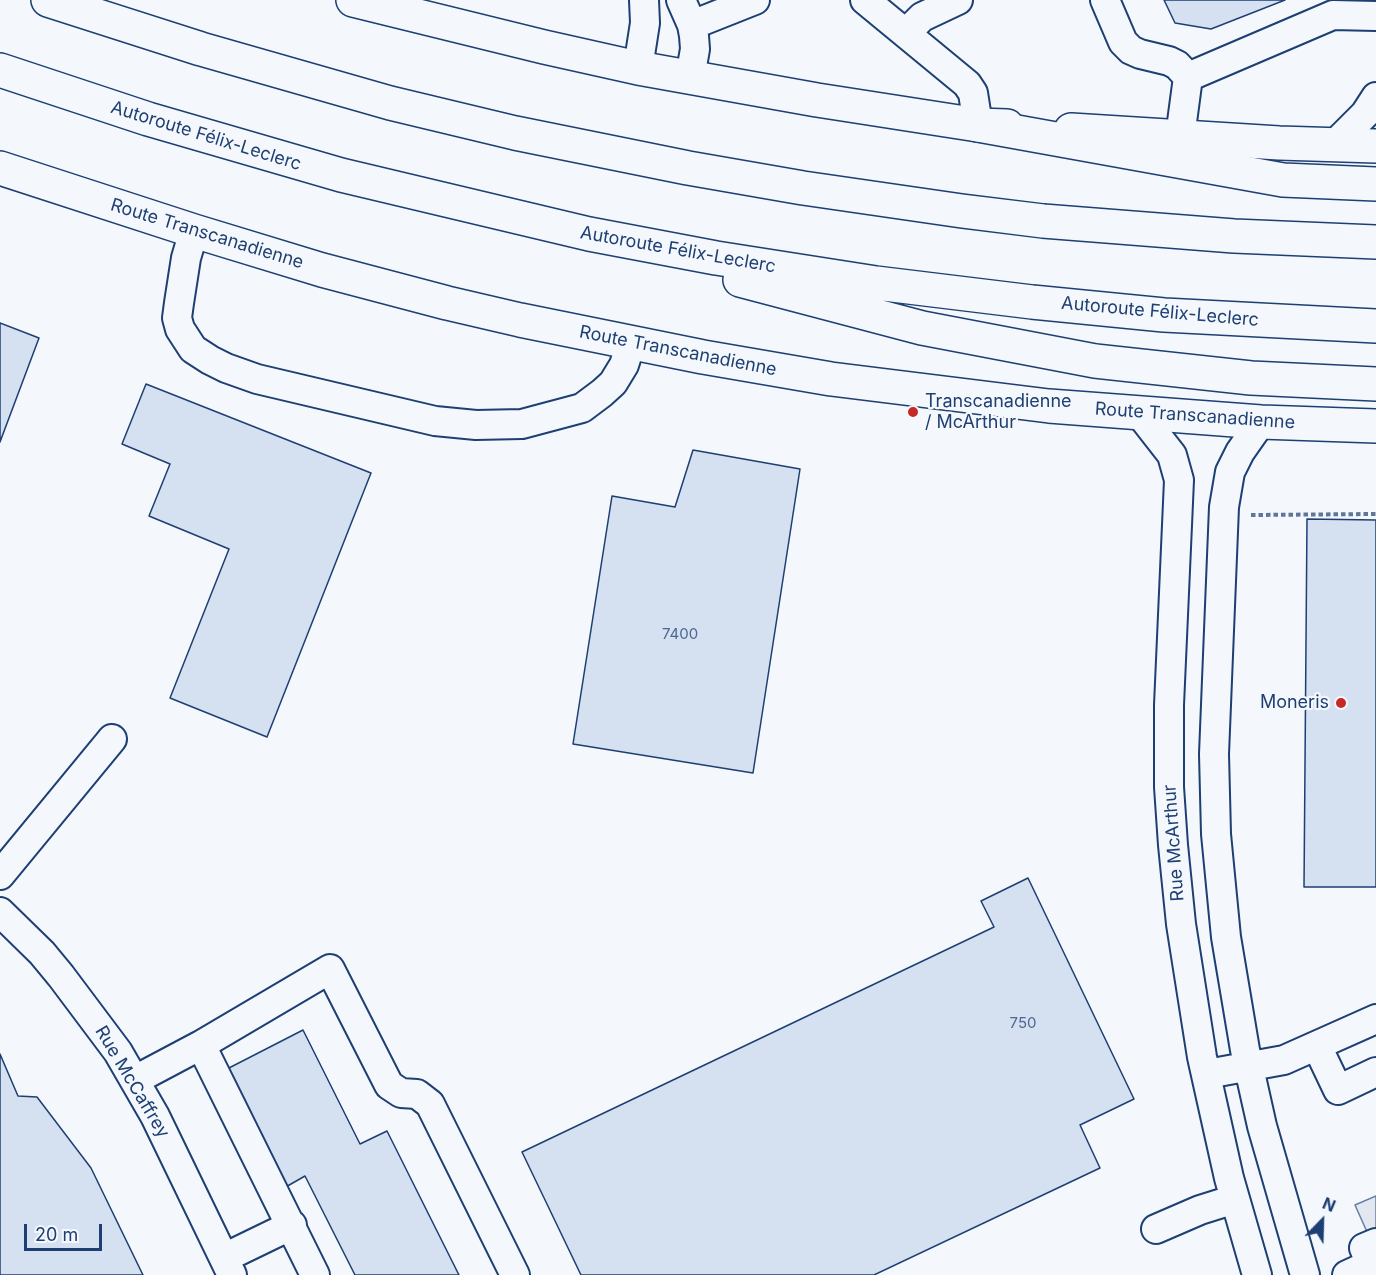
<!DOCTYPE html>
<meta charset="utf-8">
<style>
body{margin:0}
#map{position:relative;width:1376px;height:1275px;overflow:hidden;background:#f4f7fb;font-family:Inter,sans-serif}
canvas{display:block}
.north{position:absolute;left:1292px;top:1191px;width:60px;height:60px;-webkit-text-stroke:4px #f4f7fb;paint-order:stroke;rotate:23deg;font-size:16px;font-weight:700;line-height:24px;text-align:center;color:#1d3f73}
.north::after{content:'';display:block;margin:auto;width:21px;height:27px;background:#1d3f73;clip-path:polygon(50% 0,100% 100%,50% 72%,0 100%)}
.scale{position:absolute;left:24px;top:1224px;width:78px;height:27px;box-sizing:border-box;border:3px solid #1d3f73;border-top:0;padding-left:8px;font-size:18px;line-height:21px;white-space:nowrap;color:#1d3f73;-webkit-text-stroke:4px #f4f7fb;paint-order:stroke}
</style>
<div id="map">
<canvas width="1376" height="1275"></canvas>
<div class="north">N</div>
<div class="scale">20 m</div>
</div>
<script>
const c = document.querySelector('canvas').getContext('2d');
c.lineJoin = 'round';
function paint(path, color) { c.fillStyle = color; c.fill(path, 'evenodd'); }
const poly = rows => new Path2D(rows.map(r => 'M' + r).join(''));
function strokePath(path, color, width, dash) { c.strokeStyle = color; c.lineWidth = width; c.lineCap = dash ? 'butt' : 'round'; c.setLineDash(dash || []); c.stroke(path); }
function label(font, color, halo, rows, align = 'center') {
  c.font = font + ' Inter,sans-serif'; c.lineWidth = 4.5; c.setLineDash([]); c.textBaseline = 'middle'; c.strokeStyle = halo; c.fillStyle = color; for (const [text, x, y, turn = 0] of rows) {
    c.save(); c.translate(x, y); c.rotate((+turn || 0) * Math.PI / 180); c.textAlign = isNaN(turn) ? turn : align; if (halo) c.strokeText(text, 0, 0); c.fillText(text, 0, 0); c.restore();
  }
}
const parking = poly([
 [1376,1196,1376,1252,1355,1205,1376,1196]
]);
paint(parking, '#e3e8f0');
strokePath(parking, '#687fa3', 1.5);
const building = poly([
 [1164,0,1285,0,1211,29,1175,23,1164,0],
 [0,323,39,338,0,442,0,323],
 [146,384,371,473,267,737,170,698,229,549,149,516,170,464,122,444,146,384],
 [693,450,800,469,753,773,573,744,612,496,675,507,693,450],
 [1307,519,1376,520,1376,887,1304,887,1307,519],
 [1028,878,1134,1099,1080,1125,1100,1168,874,1275,581,1275,522,1152,994,927,981,901,1028,878],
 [303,1030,360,1144,387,1131,459,1275,355,1275,305,1176,284,1188,227,1069,303,1030],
 [0,1054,18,1096,37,1097,91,1168,143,1275,0,1275,0,1054]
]);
paint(building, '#d5e0f0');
strokePath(building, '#1d3f73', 1.5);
const minor = poly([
 [681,0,692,25,694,36,695,49,690,78],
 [865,0,967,84,973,93,978,125],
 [1105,0,1123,42,1131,50,1140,54,1169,61,1177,65,1188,77],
 [692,25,755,0],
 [906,33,922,17,958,0],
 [638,68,645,23,644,0],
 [1180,137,1188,77,1333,15,1376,16],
 [1334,145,1365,114,1376,97],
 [194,231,186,258,179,303,177,318,180,329,193,349,210,360,226,368,257,379,435,421,476,425,522,424,582,408,602,393,613,383,624,365,631,343],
 [1140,414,1172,455,1179,480,1169,705,1169,787,1173,845,1181,924,1202,1057,1229,1178,1257,1275],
 [1261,422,1240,452,1230,472,1224,507,1214,754,1216,834,1226,937,1245,1050,1262,1126,1305,1275],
 [0,875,112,739],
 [0,912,42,953,61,976,118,1052,155,1116,232,1275],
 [201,1045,330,969,389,1085,401,1093,417,1094,430,1104,515,1275],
 [1317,1046,1338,1090,1376,1072],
 [1207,1074,1284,1060,1376,1019],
 [135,1080,201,1045,315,1275],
 [1156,1229,1200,1210,1235,1199],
 [224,1258,292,1225],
 [1347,1275,1371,1264],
 [1375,1275,1364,1248,1376,1243]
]);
const major = poly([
 [353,0,544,47,638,68,817,100,978,125,1007,126],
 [1071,130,1279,143,1376,146],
 [0,168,194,231,322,270,447,303,520,320,703,357,831,379,1049,406,1261,422,1376,426]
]);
const highway = poly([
 [48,0,201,49,390,103,515,133,688,168,803,188,962,211,1043,221,1234,236,1376,242],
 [0,70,148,119,341,175,589,234,716,258,876,283,1032,302,1164,315,1376,326],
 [978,125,1283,180,1376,184],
 [740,280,922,328,1095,361,1251,378,1376,384]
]);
strokePath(minor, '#1d3f73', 32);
strokePath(major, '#1d3f73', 36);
strokePath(highway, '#1d3f73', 36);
strokePath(poly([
 [1251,515,1376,514]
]), '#5e769c', 4, [4.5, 3]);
strokePath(minor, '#f4f7fb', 28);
strokePath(major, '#f4f7fb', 33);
strokePath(highway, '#f4f7fb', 33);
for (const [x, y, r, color] of [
 [913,412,6,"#c62828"],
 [1341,703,6,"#c62828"]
]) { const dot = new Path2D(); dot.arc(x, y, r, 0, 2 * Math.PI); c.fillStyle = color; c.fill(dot); strokePath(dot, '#f4f7fb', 2); }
label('15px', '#4b6792', null, [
 ["7400",680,634],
 ["750",1023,1023]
]);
label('18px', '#1d3f73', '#f4f7fb', [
 ["Autoroute Félix-Leclerc",206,136,17],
 ["Route Transcanadienne",207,234,17],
 ["Autoroute Félix-Leclerc",678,250,10],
 ["Autoroute Félix-Leclerc",1160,312,5],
 ["Route Transcanadienne",678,351,11],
 ["Route Transcanadienne",1195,416,4],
 ["Rue McArthur",1174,843,-94],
 ["Rue McCaffrey",132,1082,59]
]);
label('18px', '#1d3f73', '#f4f7fb', [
 ["Transcanadienne",925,402],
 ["/ McArthur",925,423],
 ["Moneris",1329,703,"right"]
], 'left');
</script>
